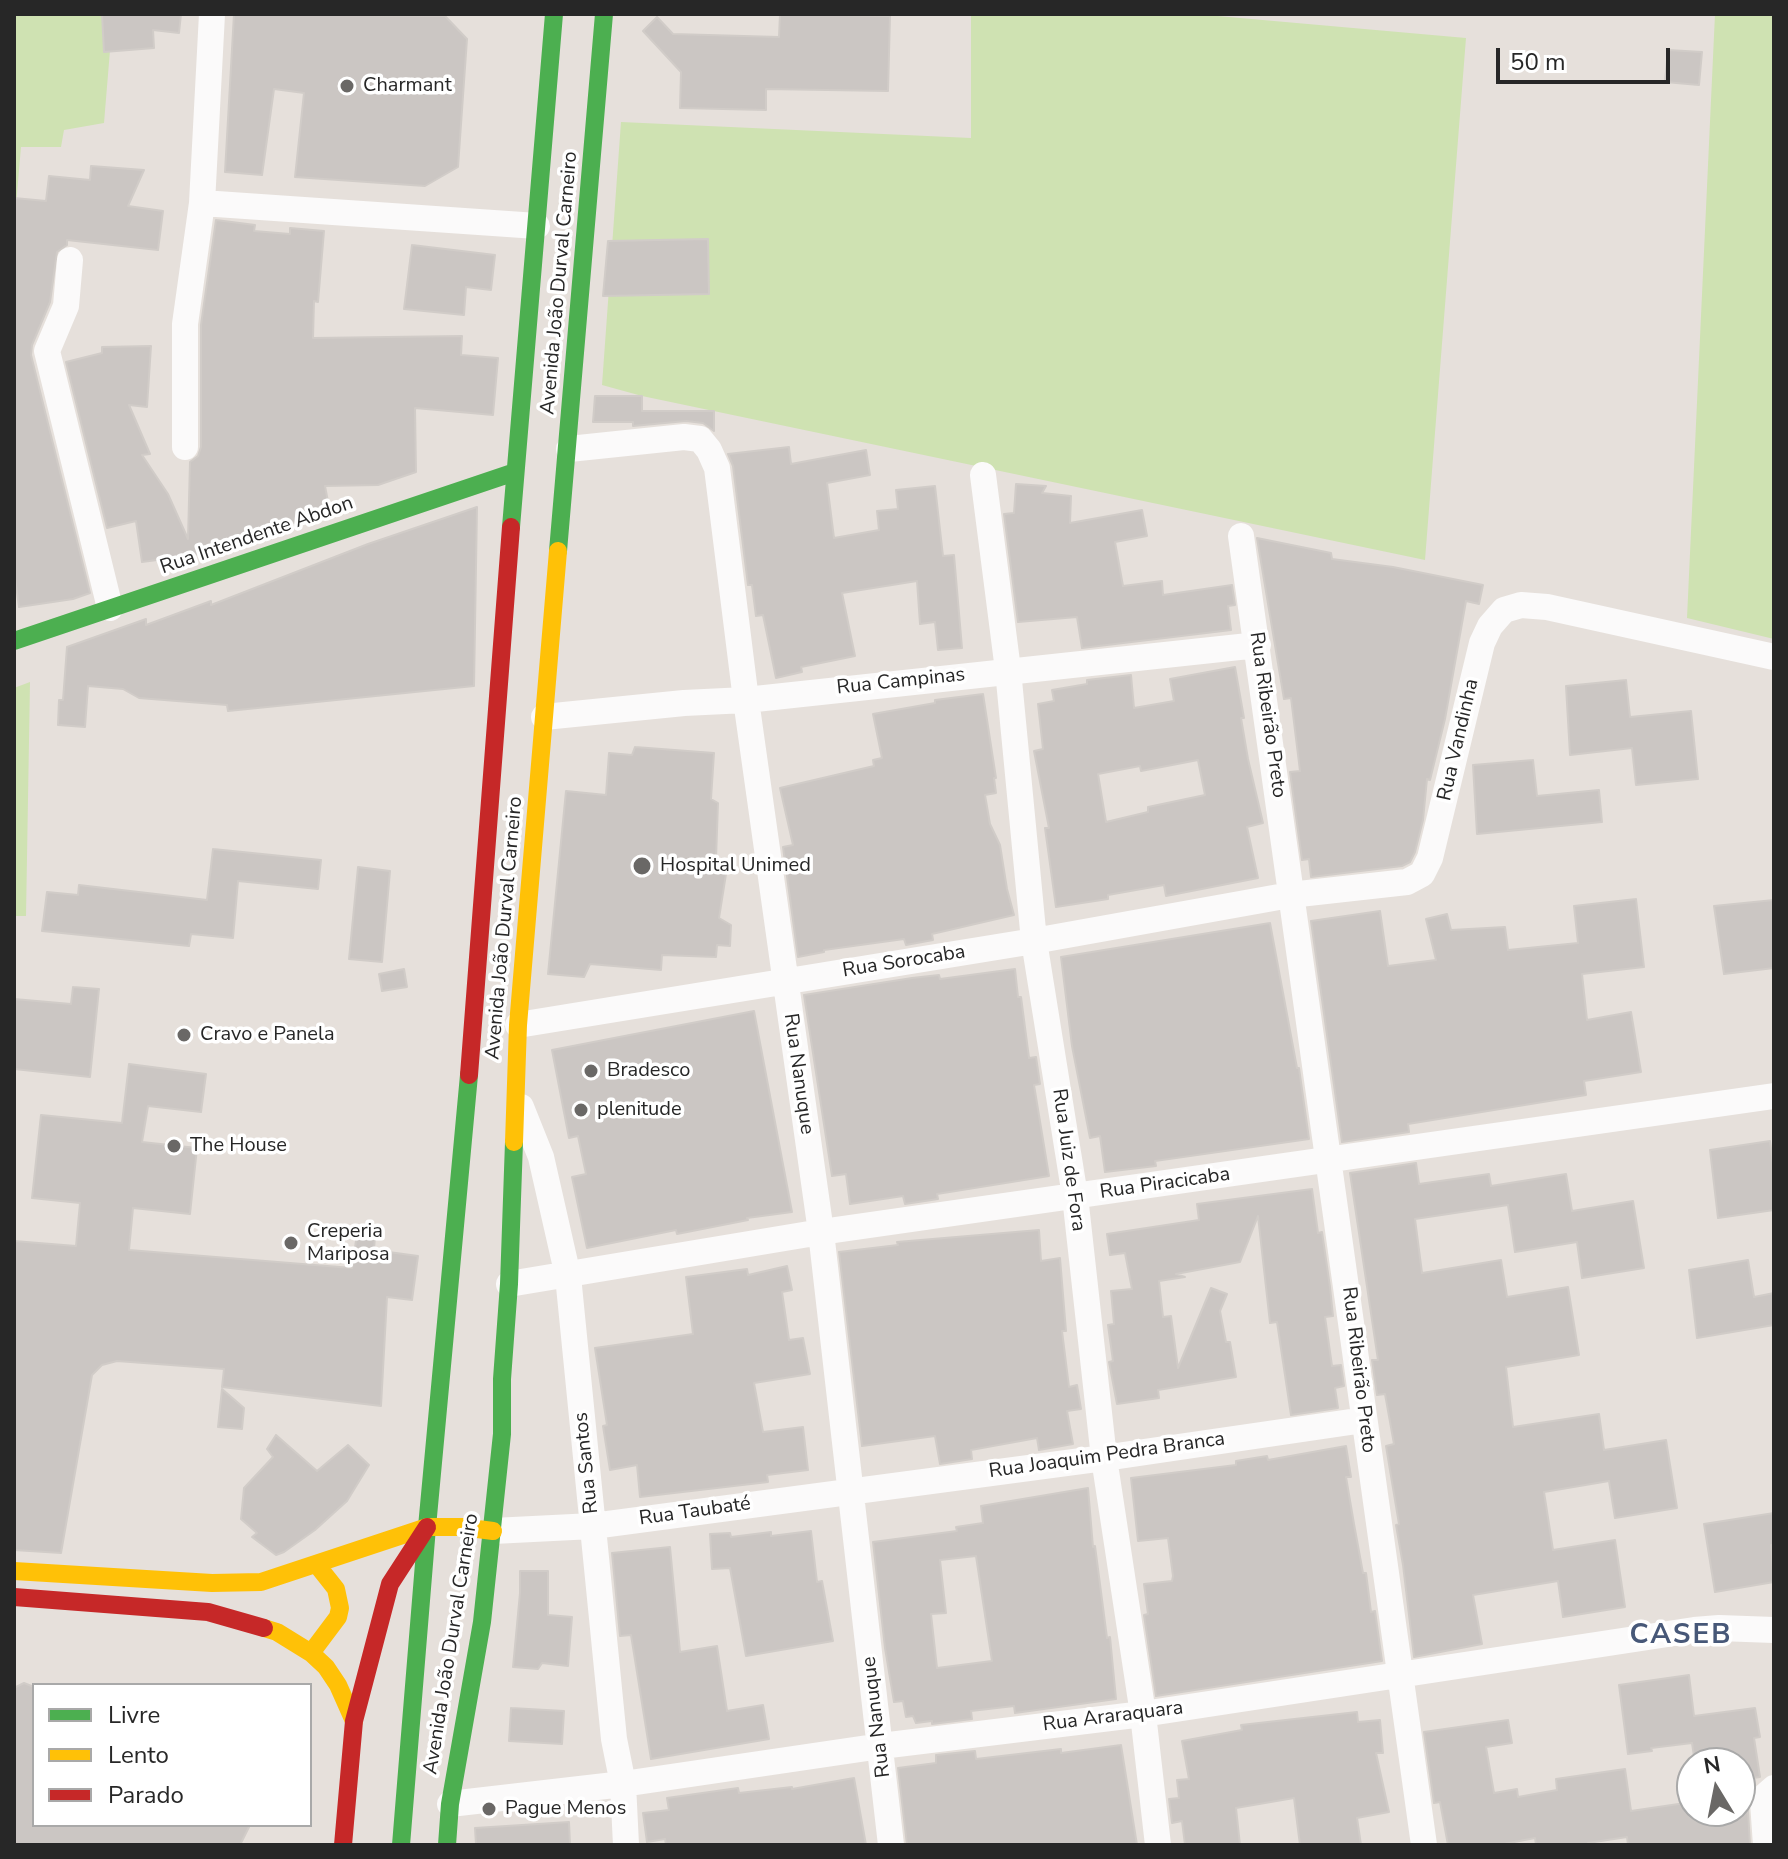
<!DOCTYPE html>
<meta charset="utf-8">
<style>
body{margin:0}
#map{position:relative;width:1788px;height:1859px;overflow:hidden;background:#e6e0db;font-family:"Nunito Sans",sans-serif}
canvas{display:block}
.frame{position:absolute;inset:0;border:16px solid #272727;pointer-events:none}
.legend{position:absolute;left:32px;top:1683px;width:280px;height:144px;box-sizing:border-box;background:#fff;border:2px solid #a9a9a9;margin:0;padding:10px 14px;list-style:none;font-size:24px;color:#272727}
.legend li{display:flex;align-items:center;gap:16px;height:40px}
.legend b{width:40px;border:2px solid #a9a9a9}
.north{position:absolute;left:1676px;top:1747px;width:80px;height:80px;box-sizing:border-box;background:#fff;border:2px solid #a9a9a9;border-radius:50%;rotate:350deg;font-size:22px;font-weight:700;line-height:32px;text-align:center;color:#272727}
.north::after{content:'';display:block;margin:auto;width:28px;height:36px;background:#6a6866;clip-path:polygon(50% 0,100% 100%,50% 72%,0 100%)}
.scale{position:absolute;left:1496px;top:48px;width:174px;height:36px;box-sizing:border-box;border:4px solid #272727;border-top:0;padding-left:10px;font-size:24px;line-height:28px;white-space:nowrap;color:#272727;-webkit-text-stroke:6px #fff;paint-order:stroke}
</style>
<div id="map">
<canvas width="1788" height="1859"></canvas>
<div class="frame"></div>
<ul class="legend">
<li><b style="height:10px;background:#4caf50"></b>Livre</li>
<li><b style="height:10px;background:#ffc107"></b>Lento</li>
<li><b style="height:10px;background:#c62828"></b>Parado</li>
</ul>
<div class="north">N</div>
<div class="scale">50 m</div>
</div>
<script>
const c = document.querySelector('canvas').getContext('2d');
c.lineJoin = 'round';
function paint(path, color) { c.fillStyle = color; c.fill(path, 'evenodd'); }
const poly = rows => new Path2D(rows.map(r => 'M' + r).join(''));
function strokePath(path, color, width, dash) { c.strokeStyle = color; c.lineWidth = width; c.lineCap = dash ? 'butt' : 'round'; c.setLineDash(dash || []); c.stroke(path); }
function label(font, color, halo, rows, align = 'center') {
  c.font = font + ' "Nunito Sans",sans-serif'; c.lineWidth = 7; c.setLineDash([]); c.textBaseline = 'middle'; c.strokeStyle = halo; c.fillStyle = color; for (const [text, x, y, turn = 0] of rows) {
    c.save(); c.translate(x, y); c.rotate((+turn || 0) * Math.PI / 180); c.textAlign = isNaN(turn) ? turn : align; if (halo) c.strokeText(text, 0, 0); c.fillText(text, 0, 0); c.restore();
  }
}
paint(poly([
 [14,14,113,14,104,123,64,130,61,147,21,147,14,228],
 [971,14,1195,14,1466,38,1425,560,642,396,602,385,621,122,971,138],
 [1715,14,1774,14,1774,639,1687,618],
 [30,682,26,916,14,916,14,688]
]), '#cfe2b2');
const building = poly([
 [102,14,181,14,179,33,153,30,154,48,104,52,102,14],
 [234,14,445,16,467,39,458,167,425,186,295,177,304,93,274,89,262,175,225,172,234,14],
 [780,14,890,16,888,91,766,89,766,110,680,108,681,72,643,31,657,17,673,34,779,37,780,14],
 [1668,50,1702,52,1699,85,1665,82,1668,50],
 [91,166,144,170,128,206,163,211,158,250,67,240,67,245,57,252,50,302,32,345,31,355,90,593,73,599,19,607,14,571,14,198,46,201,49,176,90,180,91,166],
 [216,220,255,225,254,231,290,234,290,228,324,231,318,302,314,301,313,338,462,336,461,355,498,358,493,415,415,408,416,472,378,485,325,486,330,512,267,531,263,535,245,536,245,541,242,542,219,542,187,560,187,556,142,562,136,521,107,528,66,362,102,353,102,347,151,346,147,407,129,405,150,454,142,455,168,494,188,539,190,462,198,456,201,447,201,325,216,220],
 [708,239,709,294,603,296,608,241,708,239],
 [412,245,495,255,491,290,466,287,464,315,404,309,412,245],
 [595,396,642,396,642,411,714,411,714,431,703,423,686,421,633,426,633,422,593,422,595,396],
 [789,447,791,464,866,450,870,475,827,483,834,538,879,530,877,511,898,509,896,490,935,486,943,556,954,555,962,648,938,650,935,622,920,624,917,581,842,593,855,656,801,667,802,672,776,678,763,615,756,616,752,585,748,585,733,466,728,454,789,447],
 [1016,484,1046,486,1042,493,1071,496,1070,523,1142,510,1147,536,1115,542,1123,586,1162,581,1163,595,1232,585,1235,605,1228,606,1231,630,1082,648,1077,617,1018,622,1004,514,1014,513,1016,484],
 [477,507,474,686,228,711,227,705,139,698,123,689,88,686,85,727,58,725,59,700,63,700,67,647,146,619,146,625,211,601,211,605,368,544,477,507],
 [1257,538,1331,553,1332,559,1393,567,1483,585,1479,604,1466,601,1445,719,1430,780,1427,779,1423,820,1415,852,1410,862,1402,866,1311,877,1309,859,1302,860,1290,772,1300,771,1291,698,1284,699,1257,538],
 [1235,667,1244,718,1241,718,1248,759,1263,823,1247,827,1258,878,1166,896,1164,885,1108,895,1108,899,1056,907,1045,828,1049,828,1034,751,1043,749,1038,704,1054,701,1052,690,1087,684,1087,680,1131,675,1134,708,1174,701,1170,679,1235,667],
 [1198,760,1205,795,1148,807,1148,812,1106,822,1098,774,1140,766,1141,771,1198,760],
 [1626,680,1630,717,1691,711,1698,779,1636,785,1632,748,1570,755,1566,686,1626,680],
 [983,694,996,778,994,778,996,793,985,795,990,824,1000,845,1007,889,1014,915,932,934,933,940,906,945,904,939,824,950,824,952,798,957,783,847,793,845,780,788,874,766,873,760,882,758,873,714,935,703,935,700,983,694],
 [635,747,714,753,711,799,718,803,716,859,726,874,719,918,731,925,730,946,717,945,716,957,662,955,661,970,590,964,584,977,548,974,566,791,606,795,609,753,632,755,635,747],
 [1533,760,1537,796,1599,790,1602,822,1477,834,1473,765,1533,760],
 [213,849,321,860,318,889,238,881,233,938,191,934,189,946,42,931,47,892,78,895,79,885,207,900,213,849],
 [358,867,390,871,382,962,349,959,358,867],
 [1636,899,1644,967,1582,974,1587,1020,1631,1012,1641,1072,1584,1081,1586,1095,1408,1124,1409,1132,1342,1142,1311,921,1380,911,1388,966,1436,960,1426,919,1447,914,1451,930,1505,927,1508,950,1578,943,1574,906,1636,899],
 [1774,900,1774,968,1724,974,1714,906,1774,900],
 [1270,923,1297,1068,1299,1068,1309,1139,1155,1161,1156,1166,1105,1172,1100,1136,1090,1138,1072,1046,1061,957,1270,923],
 [404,969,407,987,382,991,379,974,404,969],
 [1015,969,1018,997,1021,997,1029,1058,1036,1057,1040,1084,1034,1085,1049,1176,937,1194,938,1199,905,1204,903,1196,850,1204,846,1174,832,1176,804,995,912,978,939,975,940,979,1015,969],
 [73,987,99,989,90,1077,14,1069,14,999,71,1004,73,987],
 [754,1011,792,1212,747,1218,748,1220,677,1234,676,1230,587,1248,572,1177,586,1174,578,1136,569,1138,552,1050,754,1011],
 [129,1064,206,1074,201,1112,148,1106,142,1142,197,1148,190,1214,133,1208,129,1250,352,1268,357,1234,375,1236,374,1250,418,1256,412,1300,387,1297,381,1406,222,1387,224,1369,117,1361,102,1365,92,1375,61,1553,14,1550,14,1241,76,1246,80,1203,32,1198,41,1115,122,1123,129,1064],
 [1770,1141,1774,1170,1774,1210,1718,1218,1710,1150,1770,1141],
 [1416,1163,1419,1184,1489,1174,1491,1186,1566,1174,1572,1211,1633,1201,1644,1268,1582,1278,1577,1242,1515,1252,1508,1205,1415,1219,1422,1273,1501,1260,1507,1297,1568,1287,1579,1355,1506,1367,1513,1427,1599,1414,1604,1450,1666,1440,1677,1508,1615,1518,1609,1481,1544,1492,1553,1550,1615,1540,1625,1607,1563,1617,1558,1581,1473,1595,1482,1644,1414,1657,1403,1565,1396,1525,1399,1524,1386,1446,1394,1444,1385,1394,1377,1395,1372,1360,1378,1360,1350,1173,1416,1163],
 [1312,1189,1318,1233,1322,1232,1330,1287,1333,1316,1325,1317,1332,1366,1341,1365,1344,1386,1335,1388,1338,1408,1291,1415,1277,1322,1270,1323,1258,1216,1240,1262,1176,1274,1185,1277,1159,1281,1163,1317,1171,1316,1178,1368,1211,1288,1227,1294,1220,1311,1226,1342,1230,1342,1236,1377,1158,1390,1159,1398,1117,1404,1109,1362,1113,1361,1108,1325,1114,1324,1111,1291,1132,1289,1125,1253,1110,1255,1107,1234,1199,1220,1197,1204,1312,1189],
 [1039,1230,1041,1261,1060,1258,1066,1331,1062,1331,1069,1387,1077,1385,1081,1409,1067,1411,1073,1444,1039,1450,1037,1438,971,1450,972,1459,940,1464,935,1436,862,1446,839,1252,898,1245,897,1242,1039,1230],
 [1748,1260,1754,1297,1774,1293,1774,1325,1697,1338,1689,1270,1748,1260],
 [787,1266,792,1290,782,1292,789,1340,803,1338,810,1374,754,1383,763,1432,803,1427,808,1470,767,1475,768,1482,640,1497,637,1465,610,1470,603,1426,607,1425,595,1348,693,1334,686,1277,747,1269,748,1275,787,1266],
 [222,1389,244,1408,242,1429,218,1427,222,1389],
 [276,1435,317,1471,348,1445,369,1465,347,1501,315,1530,284,1552,276,1555,252,1537,257,1533,241,1519,244,1488,273,1457,267,1449,276,1435],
 [1346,1446,1351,1477,1346,1477,1354,1524,1363,1573,1366,1573,1371,1612,1375,1611,1382,1661,1156,1696,1144,1615,1148,1614,1144,1584,1172,1581,1173,1576,1168,1538,1138,1541,1131,1478,1236,1465,1236,1461,1267,1456,1268,1460,1346,1446],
 [1088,1488,1093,1547,1095,1546,1107,1638,1110,1637,1116,1699,1015,1713,1014,1706,971,1711,972,1719,932,1724,932,1721,916,1723,913,1716,906,1717,903,1701,894,1702,885,1648,873,1542,957,1531,956,1527,983,1523,981,1506,1088,1488],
 [976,1556,992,1661,937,1668,931,1614,946,1613,940,1560,976,1556],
 [1774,1513,1774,1545,1771,1545,1774,1582,1715,1592,1704,1524,1774,1513],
 [811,1531,817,1582,822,1581,833,1641,746,1656,730,1568,712,1569,710,1534,730,1533,731,1537,771,1532,771,1536,811,1531],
 [670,1547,680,1652,717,1646,727,1711,763,1705,769,1739,651,1759,631,1635,620,1636,612,1553,670,1547],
 [520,1571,548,1571,548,1615,572,1617,568,1666,542,1663,538,1669,513,1667,520,1593,520,1571],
 [1689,1675,1694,1716,1755,1708,1760,1737,1754,1738,1760,1777,1740,1780,1740,1763,1695,1763,1692,1743,1651,1748,1652,1751,1628,1754,1619,1685,1689,1675],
 [24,1683,34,1687,34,1825,250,1825,240,1845,14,1845,14,1688,24,1683],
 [511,1708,564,1711,562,1744,509,1741,511,1708],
 [1357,1712,1358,1722,1380,1720,1383,1753,1376,1753,1389,1812,1357,1818,1361,1845,1300,1845,1294,1798,1236,1808,1240,1845,1185,1845,1182,1821,1172,1823,1169,1799,1179,1798,1177,1780,1189,1779,1182,1741,1242,1730,1241,1725,1357,1712],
 [1508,1720,1512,1743,1486,1747,1494,1793,1517,1789,1518,1797,1557,1790,1556,1779,1625,1769,1631,1811,1692,1802,1692,1811,1748,1811,1750,1845,1628,1845,1627,1837,1588,1843,1588,1845,1536,1845,1535,1838,1499,1845,1448,1845,1440,1802,1434,1803,1424,1732,1508,1720],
 [1121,1745,1137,1845,907,1845,898,1768,936,1763,936,1755,975,1751,976,1759,1061,1749,1061,1753,1121,1745],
 [854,1778,866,1845,666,1845,665,1839,647,1842,643,1813,669,1810,667,1798,738,1788,739,1793,792,1787,792,1789,854,1778],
 [569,1822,570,1845,476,1845,475,1828,569,1822]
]);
paint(building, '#cbc6c3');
strokePath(building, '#d1ccc8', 2);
strokePath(poly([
 [202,203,537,226],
 [70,260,66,306,47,351,110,608],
 [185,447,185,324,202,203,212,14],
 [569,449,684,437,700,439,709,450,717,468,746,700,821,1232,891,1845],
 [983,475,1008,670,1034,941,1075,1196,1104,1458,1143,1714,1158,1845],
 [1241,536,1424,1845],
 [544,717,684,703,746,700,1258,645],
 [518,1025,1034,941,1290,895,1407,882,1422,874,1430,858,1482,643,1490,626,1504,610,1521,605,1547,607,1774,657],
 [521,1107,541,1157,568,1276,614,1739,623,1784,626,1845],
 [509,1284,821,1232,1774,1096],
 [493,1531,593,1526,1104,1458,1364,1420],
 [450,1804,623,1784,881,1746,1143,1714,1694,1630,1719,1628,1774,1630],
 [1766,1845,1763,1802,1766,1795,1774,1788]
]), '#fbfafa', 26);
strokePath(poly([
 [511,527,554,14],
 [558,551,604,14],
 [14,641,515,472],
 [401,1845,427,1527,469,1075],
 [447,1845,450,1804,482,1622,502,1434,502,1379,509,1284,514,1142]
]), '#4caf50', 18);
strokePath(poly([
 [514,1142,518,1025,558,551],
 [14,1571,212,1583,261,1582,427,1527,462,1527,493,1531],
 [264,1628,277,1632,311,1653,326,1667,338,1685,354,1721],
 [311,1653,338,1617,340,1608,336,1589,317,1565]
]), '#ffc107', 18);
strokePath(poly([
 [469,1075,511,527],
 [14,1597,208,1612,264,1628],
 [343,1845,354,1721,390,1584,427,1527]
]), '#c62828', 18);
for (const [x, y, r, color] of [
 [347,86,8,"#6a6866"],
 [642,866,10,"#6a6866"],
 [184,1035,8,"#6a6866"],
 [591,1071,8,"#6a6866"],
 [581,1110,8,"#6a6866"],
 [174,1146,8,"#6a6866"],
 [291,1243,8,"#6a6866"],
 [489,1809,8,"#6a6866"]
]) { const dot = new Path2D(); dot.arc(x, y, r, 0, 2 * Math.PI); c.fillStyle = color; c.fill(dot); strokePath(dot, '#fff', 3); }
label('20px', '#272727', '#fff', [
 ["Charmant",363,86],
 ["Hospital Unimed",660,866],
 ["Cravo e Panela",200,1035],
 ["Bradesco",607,1071],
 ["plenitude",597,1110],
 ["The House",190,1146],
 ["Creperia",307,1232],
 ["Mariposa",307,1255],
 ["Pague Menos",505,1809]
], 'left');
label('20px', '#272727', '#fff', [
 ["Avenida João Durval Carneiro",560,283,-85],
 ["Rua Intendente Abdon",257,536,-19],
 ["Rua Campinas",901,682,-6],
 ["Rua Ribeirão Preto",1267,715,82],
 ["Rua Vandinha",1459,740,-77],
 ["Avenida João Durval Carneiro",505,928,-85],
 ["Rua Sorocaba",904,962,-9],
 ["Rua Nanuque",798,1074,82],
 ["Rua Juiz de Fora",1068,1160,82],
 ["Rua Piracicaba",1165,1184,-8],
 ["Rua Ribeirão Preto",1358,1370,83],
 ["Rua Joaquim Pedra Branca",1107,1456,-8],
 ["Rua Santos",587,1463,-96],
 ["Rua Taubaté",695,1512,-8],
 ["Avenida João Durval Carneiro",452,1644,-81],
 ["Rua Nanuque",877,1717,-97],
 ["Rua Araraquara",1113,1717,-7]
]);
c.letterSpacing = '2px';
label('bold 28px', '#475878', '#fff', [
 ["CASEB",1681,1636]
]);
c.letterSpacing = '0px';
</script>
